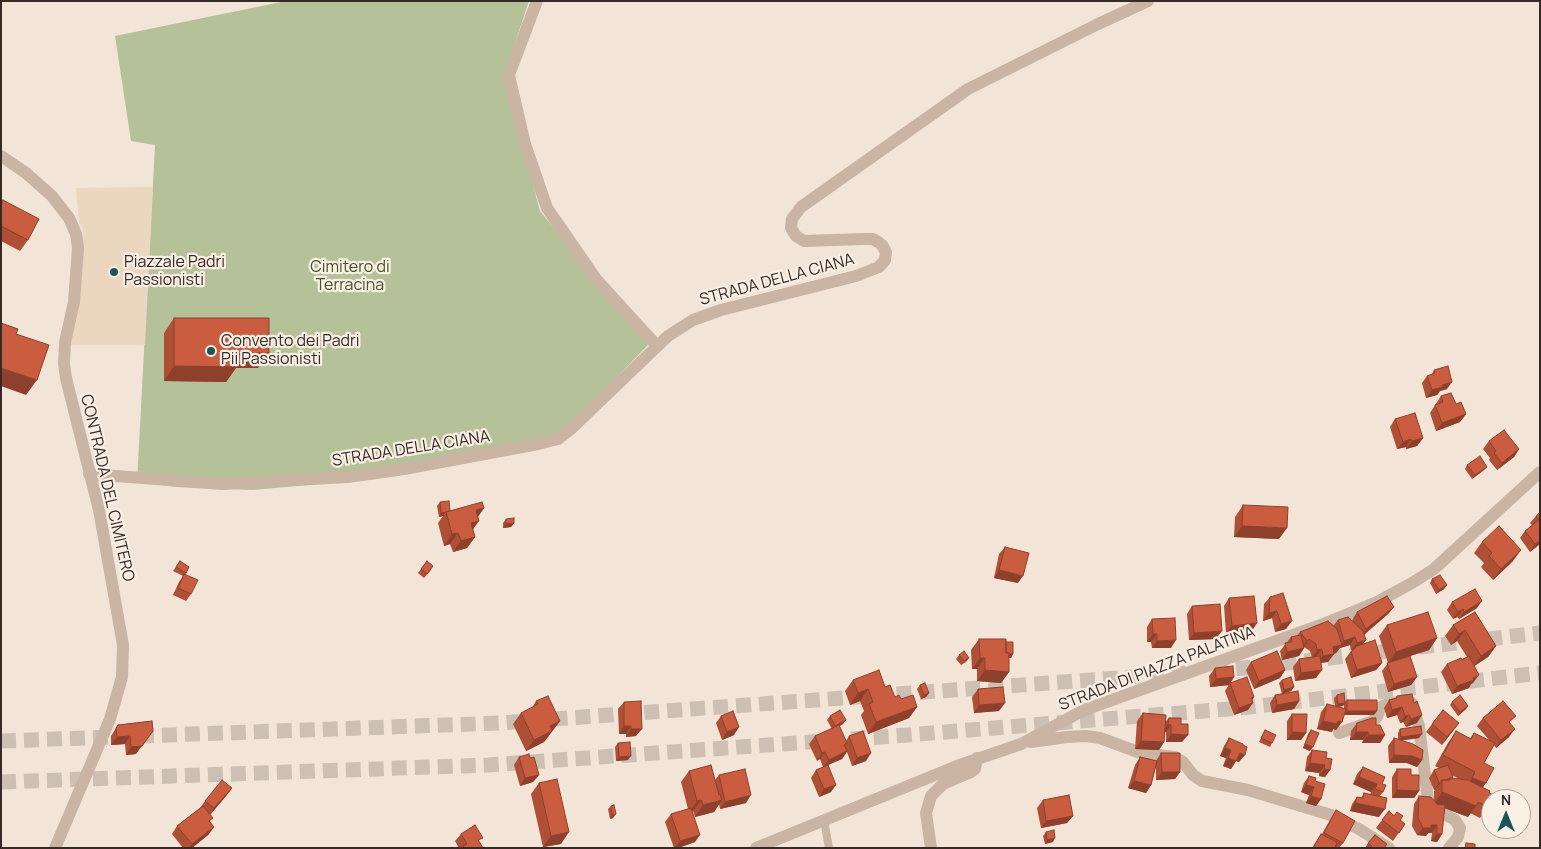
<!DOCTYPE html>
<style>
body{margin:0}
#map{position:relative;width:1541px;height:849px;overflow:hidden;background:#f2e5d8;font-family:Manrope,sans-serif}
canvas{display:block}
.frame{position:absolute;inset:0;border:2px solid #352a26;pointer-events:none}
.north{position:absolute;left:1481px;top:789px;width:50px;height:50px;box-sizing:border-box;background:#faefe5;border:1px solid #aba099;border-radius:50%;rotate:0deg;font-size:14px;font-weight:700;line-height:20px;text-align:center;color:#352a26}
.north::after{content:'';display:block;margin:auto;width:18px;height:22px;background:#1a5658;clip-path:polygon(50% 0,100% 100%,50% 72%,0 100%)}
</style>
<div id="map">
<canvas width="1541" height="849"></canvas>
<div class="frame"></div>
<div class="north">N</div>
</div>
<script>
const c = document.querySelector('canvas').getContext('2d');
c.lineJoin = 'round';
function paint(path, color) { c.fillStyle = color; c.fill(path, 'evenodd'); }
const poly = rows => new Path2D(rows.map(r => 'M' + r).join(''));
function strokePath(path, color, width, dash) { c.strokeStyle = color; c.lineWidth = width; c.lineCap = dash ? 'butt' : 'round'; c.setLineDash(dash || []); c.stroke(path); }
function label(font, color, halo, rows, align = 'center') {
  c.font = font + ' Manrope,sans-serif'; c.lineWidth = 4.5; c.setLineDash([]); c.textBaseline = 'middle'; c.strokeStyle = halo; c.fillStyle = color; for (const [text, x, y, turn = 0] of rows) {
    c.save(); c.translate(x, y); c.rotate((+turn || 0) * Math.PI / 180); c.textAlign = isNaN(turn) ? turn : align; if (halo) c.strokeText(text, 0, 0); c.fillText(text, 0, 0); c.restore();
  }
}
paint(poly([
 [286,1,529,1,504,76,540,211,648,345,559,437,373,479,253,490,177,487,137,482,155,145,131,141,115,36]
]), '#b5c198');
paint(poly([
 [153,187,145,345,69,345,77,316,83,228,79,222,76,188]
]), '#ebd6bf');
strokePath(poly([
 [1213,671,1254,667,1540,633],
 [1,741,500,723,1186,673],
 [1,782,488,765,908,735,1241,708,1540,673]
]), '#ccc0b4', 15, [15, 8]);
strokePath(poly([
 [824,820,829,848]
]), '#cab4a4', 8);
strokePath(poly([
 [537,1,509,75,525,144,547,208,596,279,657,346],
 [1,156,26,173,52,196,69,218,76,234,78,248,74,302,65,342,64,364,66,378,99,510,123,645,122,677,110,719,55,848],
 [89,474,222,484,348,477,404,469,538,444,558,439,571,429,668,336,693,320,721,310,856,276,879,267,885,260,886,252,882,245,878,242,873,239,863,239,804,241,796,236,791,228,792,219,801,207,968,89,1096,25,1148,1],
 [1339,733,1371,722,1377,717,1380,708,1385,705,1406,700,1411,702,1419,726,1428,800,1435,809,1455,820,1460,828,1458,837,1449,848],
 [1031,742,1067,737,1086,736,1100,738,1138,752,1174,757,1183,762,1193,775,1202,781,1248,790,1331,815,1359,829,1389,848],
 [756,848,957,766,1021,744,1084,710,1321,625,1377,602,1412,583,1434,569,1540,472],
 [931,848,926,813,931,796,943,784,971,772,975,769,977,758]
]), '#cab4a4', 12);
paint(poly([
 [3,200,28,240,20,251,1,241,1,204],
 [174,318,258,368,236,368,226,382,164,381,164,333],
 [1434,370,1447,389,1440,391,1437,395,1426,398,1422,383,1427,376,1432,374],
 [1441,396,1456,404,1466,414,1460,422,1436,431,1430,413],
 [1395,419,1423,438,1417,446,1406,449,1406,447,1397,449,1390,427],
 [1489,441,1519,449,1514,457,1497,470,1489,460,1490,458,1483,449],
 [1467,465,1484,470,1472,479,1465,469],
 [440,502,450,511,484,508,478,517,473,529,475,537,467,548,453,552,450,544,444,546,438,523,443,516,439,517,437,506],
 [1243,505,1279,539,1234,537,1235,517],
 [1540,512,1540,544,1530,552,1520,538,1525,531,1532,525,1530,523,1536,516],
 [506,519,514,523,511,527,503,528,503,523],
 [1482,542,1513,561,1493,580,1481,567,1484,563,1474,553],
 [1005,547,1018,583,994,578,999,554],
 [180,561,189,567,185,575,191,594,186,601,173,595,179,582,183,576,173,571],
 [421,569,431,570,424,578,418,573],
 [1432,579,1447,585,1444,589,1436,594,1430,583],
 [1270,597,1286,629,1275,632,1272,618,1263,621,1264,604],
 [1229,598,1252,631,1226,633,1224,606],
 [1452,602,1477,608,1459,619,1457,617,1453,619,1447,610],
 [1192,606,1216,639,1189,640,1187,614],
 [1394,607,1388,614,1364,635,1366,640,1363,644,1382,663,1376,670,1351,678,1345,659,1352,650,1351,650,1350,645,1340,648,1336,653,1334,654,1328,662,1321,663,1316,678,1295,681,1293,667,1299,659,1312,657,1310,651,1304,647,1304,648,1299,656,1282,660,1280,651,1291,637,1297,636,1300,632,1333,626,1338,620,1353,622,1352,620,1357,612],
 [1475,612,1496,646,1488,657,1474,666,1473,683,1471,684,1469,688,1452,694,1441,672,1447,664,1467,657,1457,641,1451,645,1445,636,1453,625],
 [1152,619,1171,648,1152,648,1151,642,1147,642,1147,627],
 [1387,625,1437,638,1429,650,1407,657,1417,677,1411,685,1388,692,1382,671,1388,663,1379,636],
 [979,639,1006,642,1013,654,1011,658,1009,658,1009,672,1001,683,977,681,977,669,972,669,971,650],
 [959,655,969,658,966,662,961,665,956,659],
 [1251,662,1285,670,1280,678,1254,689,1246,670],
 [1215,668,1234,677,1229,685,1210,687,1209,676],
 [853,680,885,687,895,697,917,707,909,718,868,734,861,715,864,711,860,701,850,705,845,691],
 [1282,680,1294,687,1291,691,1282,694,1279,683],
 [1230,683,1254,697,1248,710,1234,715,1225,691],
 [920,685,929,693,926,697,921,699,917,689],
 [978,689,999,711,974,713,972,697],
 [1275,695,1299,701,1294,709,1272,713,1270,703],
 [1337,695,1345,702,1347,700,1374,715,1344,715,1342,722,1336,730,1333,729,1332,732,1317,729,1321,712,1327,704,1335,706,1334,698],
 [1344,704,1344,708,1338,707,1343,706],
 [1397,696,1417,723,1406,727,1403,722,1400,723,1397,715,1387,718,1384,708,1389,700,1395,699],
 [536,701,560,721,544,742,526,751,513,724,521,713,532,708],
 [624,702,636,736,626,737,626,734,619,734,618,709],
 [1452,702,1468,706,1466,709,1458,716,1450,705],
 [1143,713,1165,722,1169,718,1181,724,1182,742,1166,742,1166,732,1165,732,1164,742,1159,750,1135,749,1137,721],
 [1292,714,1306,733,1301,740,1287,740,1287,721],
 [721,716,734,735,722,740,716,723],
 [830,716,843,724,839,726,846,741,849,736,866,761,852,766,847,752,842,759,828,765,831,792,819,797,811,778,816,770,823,767,820,759,817,761,809,744,815,736,832,729,827,720],
 [1483,718,1510,724,1509,737,1496,748,1494,745,1484,763,1483,788,1489,793,1488,807,1480,818,1470,813,1468,817,1444,808,1442,834,1437,842,1431,841,1432,833,1428,833,1426,836,1417,835,1412,826,1414,804,1419,796,1434,801,1434,791,1435,790,1434,790,1429,778,1434,770,1439,768,1435,766,1448,743,1456,731,1470,739,1474,733,1490,741,1477,726],
 [1452,775,1459,779,1453,778],
 [152,721,136,754,126,755,125,744,111,745,111,736,118,725],
 [1357,723,1376,725,1385,735,1380,743,1362,743,1363,740,1350,740,1351,731],
 [1459,723,1442,745,1426,732,1432,724],
 [1400,729,1419,738,1401,740,1422,760,1417,767,1407,763,1389,763,1388,746,1394,738,1398,740,1398,733],
 [1265,730,1272,743,1270,747,1259,742],
 [1311,730,1310,751,1303,748,1308,734],
 [1229,738,1239,762,1236,761,1231,769,1223,766,1226,758,1220,756,1224,746],
 [618,743,628,760,616,761,615,747],
 [1312,750,1326,758,1330,770,1325,777,1319,776,1319,773,1305,771,1307,757],
 [1161,753,1180,772,1175,779,1156,780,1156,766,1151,785,1146,793,1128,788,1135,765,1140,757,1156,761],
 [519,757,530,758,539,775,533,782,520,786,514,765],
 [1363,767,1382,784,1383,792,1379,797,1379,817,1350,811,1352,804,1357,797,1361,798,1364,793,1370,795,1371,792,1353,784,1357,774],
 [1397,769,1411,775,1419,791,1414,798,1392,798,1392,777],
 [689,771,715,780,719,775,746,803,720,809,719,804,714,812,695,817,693,811,692,811,695,842,678,848,674,848,665,822,671,814,688,809,681,782],
 [1309,776,1315,781,1321,799,1316,806,1306,803,1309,795,1301,792,1304,783],
 [539,783,561,844,543,847,531,794],
 [232,788,226,796,210,815,210,822,214,827,208,835,192,848,183,848,172,834,177,826,200,808,205,801],
 [1043,800,1073,816,1067,823,1041,828,1037,808],
 [611,806,613,818,610,819,608,809],
 [1336,810,1343,843,1339,848,1312,848,1321,834,1322,834,1331,818],
 [1389,811,1405,824,1393,841,1376,828],
 [1046,832,1053,842,1045,844,1043,836],
 [461,834,480,842,483,848,459,848,455,841],
 [1368,843,1384,848,1365,848]
]), '#ae4f36');
paint(poly([
 [237,353,269,353,258,368,236,368,226,382,164,381,174,366],
 [1,368,37,380,26,395,1,386],
 [1452,382,1447,389,1440,391,1437,395,1426,398,1432,390,1442,385],
 [1466,414,1460,422,1436,431,1442,423],
 [1423,438,1417,446,1406,449,1412,441],
 [1411,439,1406,447,1397,449,1403,442],
 [1519,449,1514,457,1497,470,1502,463],
 [1487,467,1484,470,1472,479,1475,475],
 [484,508,476,519,476,510],
 [441,513,445,513,443,516,439,517],
 [479,521,471,532,471,523],
 [514,523,511,527,503,528,506,524],
 [1242,526,1287,528,1279,539,1234,537],
 [458,533,450,544,444,546,452,534],
 [475,537,467,548,453,552,461,541],
 [1540,541,1540,544,1530,552,1535,544],
 [1521,550,1513,561,1493,580,1501,569],
 [999,570,1023,576,1018,583,994,578],
 [1447,585,1444,589,1436,594,1439,590],
 [1482,601,1477,608,1459,619,1464,612],
 [1394,607,1388,614,1361,637,1366,629],
 [1463,609,1457,617,1453,619,1458,612],
 [1277,611,1272,618,1263,621,1269,613],
 [1292,621,1286,629,1275,632,1281,624],
 [1257,623,1252,631,1226,633,1232,626],
 [1465,630,1457,641,1451,645,1459,634],
 [1222,631,1216,639,1189,640,1194,633],
 [1153,634,1157,634,1151,642,1147,642],
 [1355,637,1350,645,1340,648,1336,653,1328,655,1333,647,1340,646,1344,641],
 [1437,638,1429,650,1388,663,1396,652],
 [1309,639,1304,647,1301,648,1307,641],
 [1176,640,1171,648,1152,648,1157,641],
 [1366,640,1360,648,1351,650,1357,643],
 [1496,646,1488,657,1473,667,1481,656],
 [1304,648,1299,656,1282,660,1287,652],
 [1322,649,1316,657,1312,658,1317,650],
 [1006,654,1013,654,1011,658,1003,658],
 [1334,654,1328,662,1318,663,1323,656],
 [980,658,985,658,977,669,972,669],
 [1382,663,1376,670,1351,678,1357,670],
 [985,670,1009,672,1001,683,977,681],
 [1285,670,1280,678,1254,689,1259,681],
 [1322,670,1316,678,1295,681,1301,673],
 [1479,675,1473,683,1471,684,1469,688,1452,694,1457,686],
 [1234,677,1229,685,1210,687,1216,679],
 [1417,677,1411,685,1388,692,1394,684],
 [1294,687,1291,691,1282,694,1284,690],
 [868,689,860,701,850,705,858,693],
 [929,693,926,697,921,699,924,695],
 [1254,697,1249,704,1253,703,1248,710,1234,715,1239,708,1251,698],
 [1299,701,1294,709,1272,713,1277,705],
 [1005,703,999,711,974,713,979,705],
 [1345,703,1343,706,1336,707,1338,704],
 [1468,706,1466,709,1458,716,1460,712],
 [917,707,909,718,868,734,876,722],
 [1402,707,1397,715,1387,718,1392,710],
 [1347,711,1377,711,1374,715,1344,715],
 [1409,715,1403,722,1400,723,1405,716],
 [1422,715,1417,723,1406,727,1411,719],
 [846,720,843,724,833,730,835,726],
 [560,721,544,742,526,751,534,740,550,726],
 [1323,721,1338,721,1342,722,1336,730,1333,729,1332,732,1317,729],
 [1459,723,1453,731,1442,745,1447,737],
 [1168,724,1171,725,1166,732,1163,732],
 [624,726,631,726,626,734,619,734],
 [739,727,734,735,722,740,727,732],
 [631,729,642,729,636,736,626,737],
 [1515,729,1509,737,1496,748,1501,740],
 [153,731,136,754,126,755,131,747],
 [1292,732,1306,733,1301,740,1287,740],
 [1356,732,1368,732,1363,740,1350,740],
 [1171,734,1188,735,1182,742,1166,742],
 [1422,734,1419,738,1399,741,1401,737],
 [1368,735,1385,735,1380,743,1362,743],
 [130,736,125,744,111,745,117,737],
 [1141,741,1164,742,1159,750,1135,749],
 [1305,744,1313,747,1310,751,1303,748],
 [1225,748,1231,750,1226,758,1220,756],
 [847,751,842,759,823,767,829,760],
 [825,752,820,759,817,761,822,753],
 [871,753,866,761,852,766,857,758],
 [1240,753,1245,755,1239,762,1236,761,1231,769,1223,766,1228,758],
 [1394,755,1412,756,1422,760,1417,767,1407,763,1389,763],
 [631,756,628,760,616,761,619,757],
 [1310,763,1325,765,1319,773,1305,771],
 [1324,769,1330,770,1325,777,1319,776],
 [1162,772,1180,772,1175,779,1156,780],
 [539,775,533,782,520,786,525,778],
 [1359,777,1377,784,1371,792,1353,784],
 [1472,778,1486,783,1478,794,1464,789],
 [1134,781,1151,785,1146,793,1128,788],
 [1441,782,1435,790,1434,790,1439,783],
 [836,785,831,792,819,797,824,789],
 [1306,785,1314,787,1309,795,1301,792],
 [232,788,226,796,209,816,214,808],
 [1397,790,1419,791,1414,798,1392,798],
 [1442,792,1476,806,1468,817,1434,804],
 [751,795,746,803,720,809,725,802],
 [1311,796,1321,799,1316,806,1306,803],
 [701,800,693,811,689,813,697,801],
 [722,800,714,812,695,817,703,805],
 [1355,803,1385,809,1379,817,1350,811],
 [616,814,613,818,610,819,612,815],
 [1073,816,1067,823,1041,828,1046,821],
 [1431,825,1437,825,1432,833,1428,833,1426,836,1417,835,1423,828],
 [214,827,208,835,192,848,189,848,192,844],
 [569,832,561,844,543,847,551,836],
 [1437,834,1442,834,1437,842,1431,841],
 [700,835,695,842,678,848,675,848,680,841],
 [1055,838,1053,842,1045,844,1047,840]
]), '#8d402c');
const building = poly([
 [3,200,39,219,28,240,1,226,1,205,3,200],
 [174,318,269,318,269,353,237,353,237,367,174,366,174,318],
 [1,323,18,329,16,334,49,345,37,380,1,368,1,323],
 [1448,366,1452,382,1442,385,1443,387,1432,390,1427,376,1435,373,1434,370,1448,366],
 [1451,393,1456,404,1461,402,1466,414,1442,423,1435,405,1443,402,1441,396,1451,393],
 [1415,413,1423,438,1412,441,1411,439,1403,442,1395,419,1415,413],
 [1504,430,1519,449,1502,463,1494,453,1496,451,1489,441,1504,430],
 [1480,456,1487,467,1475,475,1467,465,1480,456],
 [449,501,450,511,441,513,440,502,449,501],
 [482,502,484,508,476,510,479,521,471,523,475,537,461,541,458,533,452,534,446,512,482,502],
 [1243,505,1288,507,1287,528,1242,526,1243,505],
 [1540,512,1540,541,1535,544,1525,531,1539,520,1536,516,1540,512],
 [514,518,514,523,506,524,506,519,514,518],
 [1499,526,1521,550,1501,569,1489,556,1492,553,1482,542,1499,526],
 [1005,547,1029,553,1023,576,999,570,1005,547],
 [180,561,189,567,186,573,176,567,180,561],
 [427,561,433,566,427,574,421,569,427,561],
 [184,574,198,580,191,594,178,588,184,574],
 [1440,575,1447,585,1439,590,1432,579,1440,575],
 [1475,589,1482,601,1464,612,1463,609,1458,612,1452,602,1475,589],
 [1283,593,1292,621,1281,624,1277,611,1269,613,1270,597,1283,593],
 [1254,596,1257,623,1232,626,1229,598,1254,596],
 [1387,596,1394,607,1366,629,1357,612,1387,596],
 [1220,604,1222,631,1194,633,1192,606,1220,604],
 [1428,612,1437,638,1396,652,1387,625,1428,612],
 [1475,612,1496,646,1481,656,1465,630,1459,634,1453,625,1475,612],
 [1348,617,1363,631,1366,640,1357,643,1355,637,1344,641,1338,620,1348,617],
 [1175,618,1176,640,1157,641,1157,634,1153,634,1152,619,1175,618],
 [1328,621,1337,629,1342,645,1333,647,1334,654,1323,656,1322,649,1317,650,1316,644,1309,639,1307,641,1300,632,1328,621],
 [1301,635,1304,648,1287,652,1285,643,1292,642,1291,637,1301,635],
 [979,639,1006,639,1006,653,1009,653,1009,672,985,670,985,658,980,658,979,639],
 [1375,640,1382,663,1357,670,1351,652,1357,646,1375,640],
 [1006,642,1013,642,1013,654,1009,654,1009,653,1006,653,1006,642],
 [964,651,969,658,964,661,959,655,964,651],
 [1277,651,1285,670,1259,681,1251,662,1277,651],
 [1320,656,1322,670,1301,673,1299,659,1320,656],
 [1410,656,1417,677,1394,684,1387,663,1410,656],
 [1469,656,1479,675,1473,678,1474,680,1457,686,1447,664,1461,658,1462,660,1469,656],
 [1233,666,1234,677,1216,679,1215,668,1233,666],
 [879,670,885,687,890,685,895,697,899,695,901,699,913,695,917,707,876,722,869,704,873,702,868,689,858,693,853,680,879,670],
 [1247,677,1254,697,1251,698,1253,703,1239,708,1230,683,1247,677],
 [1291,677,1294,687,1284,690,1282,680,1291,677],
 [925,683,929,693,924,695,920,685,925,683],
 [1003,687,1005,703,979,705,978,689,1003,687],
 [1298,691,1299,701,1277,705,1275,695,1298,691],
 [1344,693,1345,703,1338,704,1337,695,1344,693],
 [1412,694,1414,703,1417,701,1422,715,1411,719,1409,715,1405,716,1402,707,1392,710,1389,700,1397,698,1397,696,1412,694],
 [1460,695,1468,706,1460,712,1452,702,1460,695],
 [548,696,560,721,550,726,552,731,534,740,521,713,538,704,536,701,548,696],
 [1347,700,1377,700,1377,711,1347,711,1347,700],
 [641,701,642,729,631,729,631,726,624,726,624,702,641,701],
 [1503,701,1516,716,1509,722,1515,729,1501,740,1483,718,1503,701],
 [1327,704,1346,709,1342,722,1338,721,1337,724,1323,721,1327,704],
 [840,710,846,720,835,726,830,716,840,710],
 [1443,710,1459,723,1447,737,1432,724,1443,710],
 [733,711,739,727,727,732,721,716,733,711],
 [1143,713,1166,715,1164,742,1141,741,1143,713],
 [1292,714,1307,714,1306,733,1292,732,1292,714],
 [1169,718,1181,718,1181,724,1188,724,1188,735,1171,734,1171,725,1168,724,1169,718],
 [1372,718,1376,718,1376,725,1380,725,1385,735,1368,735,1368,732,1356,732,1357,723,1372,718],
 [152,721,153,731,142,746,131,747,130,736,117,737,116,728,118,725,152,721],
 [839,725,847,743,844,745,847,751,829,760,825,752,822,753,815,736,839,725],
 [1421,726,1422,734,1401,737,1400,729,1421,726],
 [1265,730,1276,735,1272,743,1261,738,1265,730],
 [1311,730,1319,733,1313,747,1305,744,1311,730],
 [863,731,871,753,857,758,849,736,863,731],
 [1456,731,1471,739,1474,733,1495,743,1484,763,1494,768,1486,783,1472,778,1475,772,1443,755,1456,731],
 [1229,738,1243,744,1243,745,1247,747,1245,755,1240,753,1236,761,1228,758,1231,750,1225,748,1229,738],
 [1394,738,1413,744,1423,750,1422,760,1412,756,1394,755,1394,738],
 [630,742,631,756,619,757,618,743,630,742],
 [1312,750,1327,752,1326,758,1332,759,1330,770,1324,769,1325,765,1310,763,1312,750],
 [1161,753,1180,753,1180,772,1162,772,1161,753],
 [529,754,530,758,534,757,539,775,525,778,519,757,529,754],
 [1140,757,1157,761,1151,785,1134,781,1140,757],
 [711,765,719,795,720,794,722,800,703,805,701,800,697,801,689,771,711,765],
 [828,765,836,785,824,789,816,770,828,765],
 [1448,765,1453,777,1446,780,1442,780,1441,782,1439,783,1434,770,1448,765],
 [1363,767,1385,777,1382,784,1386,785,1383,792,1375,789,1377,784,1359,777,1363,767],
 [745,769,751,795,725,802,719,775,745,769],
 [1397,769,1411,769,1411,775,1419,775,1419,791,1397,790,1397,769],
 [1309,776,1316,778,1315,781,1325,784,1321,799,1311,796,1314,787,1306,785,1309,776],
 [1451,778,1468,780,1490,791,1489,793,1494,795,1488,807,1478,802,1476,806,1442,792,1442,780,1450,780,1451,778],
 [557,779,569,832,551,836,539,783,557,779],
 [222,780,232,788,214,808,205,801,222,780],
 [1364,793,1387,798,1385,809,1355,803,1357,797,1363,798,1364,793],
 [1069,795,1073,816,1046,821,1043,800,1069,795],
 [1419,796,1431,797,1437,804,1445,805,1442,834,1437,834,1437,825,1431,825,1431,828,1423,828,1418,818,1419,796],
 [614,805,616,814,612,815,611,806,614,805],
 [203,806,213,818,209,821,214,827,192,844,177,826,203,806],
 [691,808,700,835,680,841,671,814,691,808],
 [1336,810,1355,821,1343,843,1324,833,1336,810],
 [1389,811,1394,816,1397,812,1403,816,1400,820,1405,824,1399,833,1382,820,1389,811],
 [475,825,483,838,478,840,483,848,465,848,463,846,467,844,461,834,475,825],
 [1054,830,1055,838,1047,840,1046,832,1054,830],
 [1321,834,1337,842,1335,848,1313,848,1321,834],
 [1375,835,1387,844,1384,848,1371,848,1372,846,1368,843,1375,835],
 [1466,843,1475,844,1475,848,1465,848,1466,843]
]);
paint(building, '#ca5c3f');
strokePath(building, '#8d402c', 1);
for (const [x, y, r, color] of [
 [114,272,5,"#1a5658"],
 [211,351,5,"#1a5658"]
]) { const dot = new Path2D(); dot.arc(x, y, r, 0, 2 * Math.PI); c.fillStyle = color; c.fill(dot); strokePath(dot, '#faefe5', 2); }
label('16px', '#352a26', '#faefe5', [
 ["Piazzale Padri",124,263],
 ["Passionisti",124,281],
 ["Convento dei Padri",221,342],
 ["Pii Passionisti",221,360]
], 'left');
label('16px', '#465429', '#faefe5', [
 ["Cimitero di",350,268],
 ["Terracina",350,286]
]);
label('16px', '#352a26', '#faefe5', [
 ["STRADA DELLA CIANA",777,280,-15],
 ["STRADA DELLA CIANA",411,449,-9],
 ["CONTRADA DEL CIMITERO",107,488,77],
 ["STRADA DI PIAZZA PALATINA",1157,669,-21]
]);
</script>
